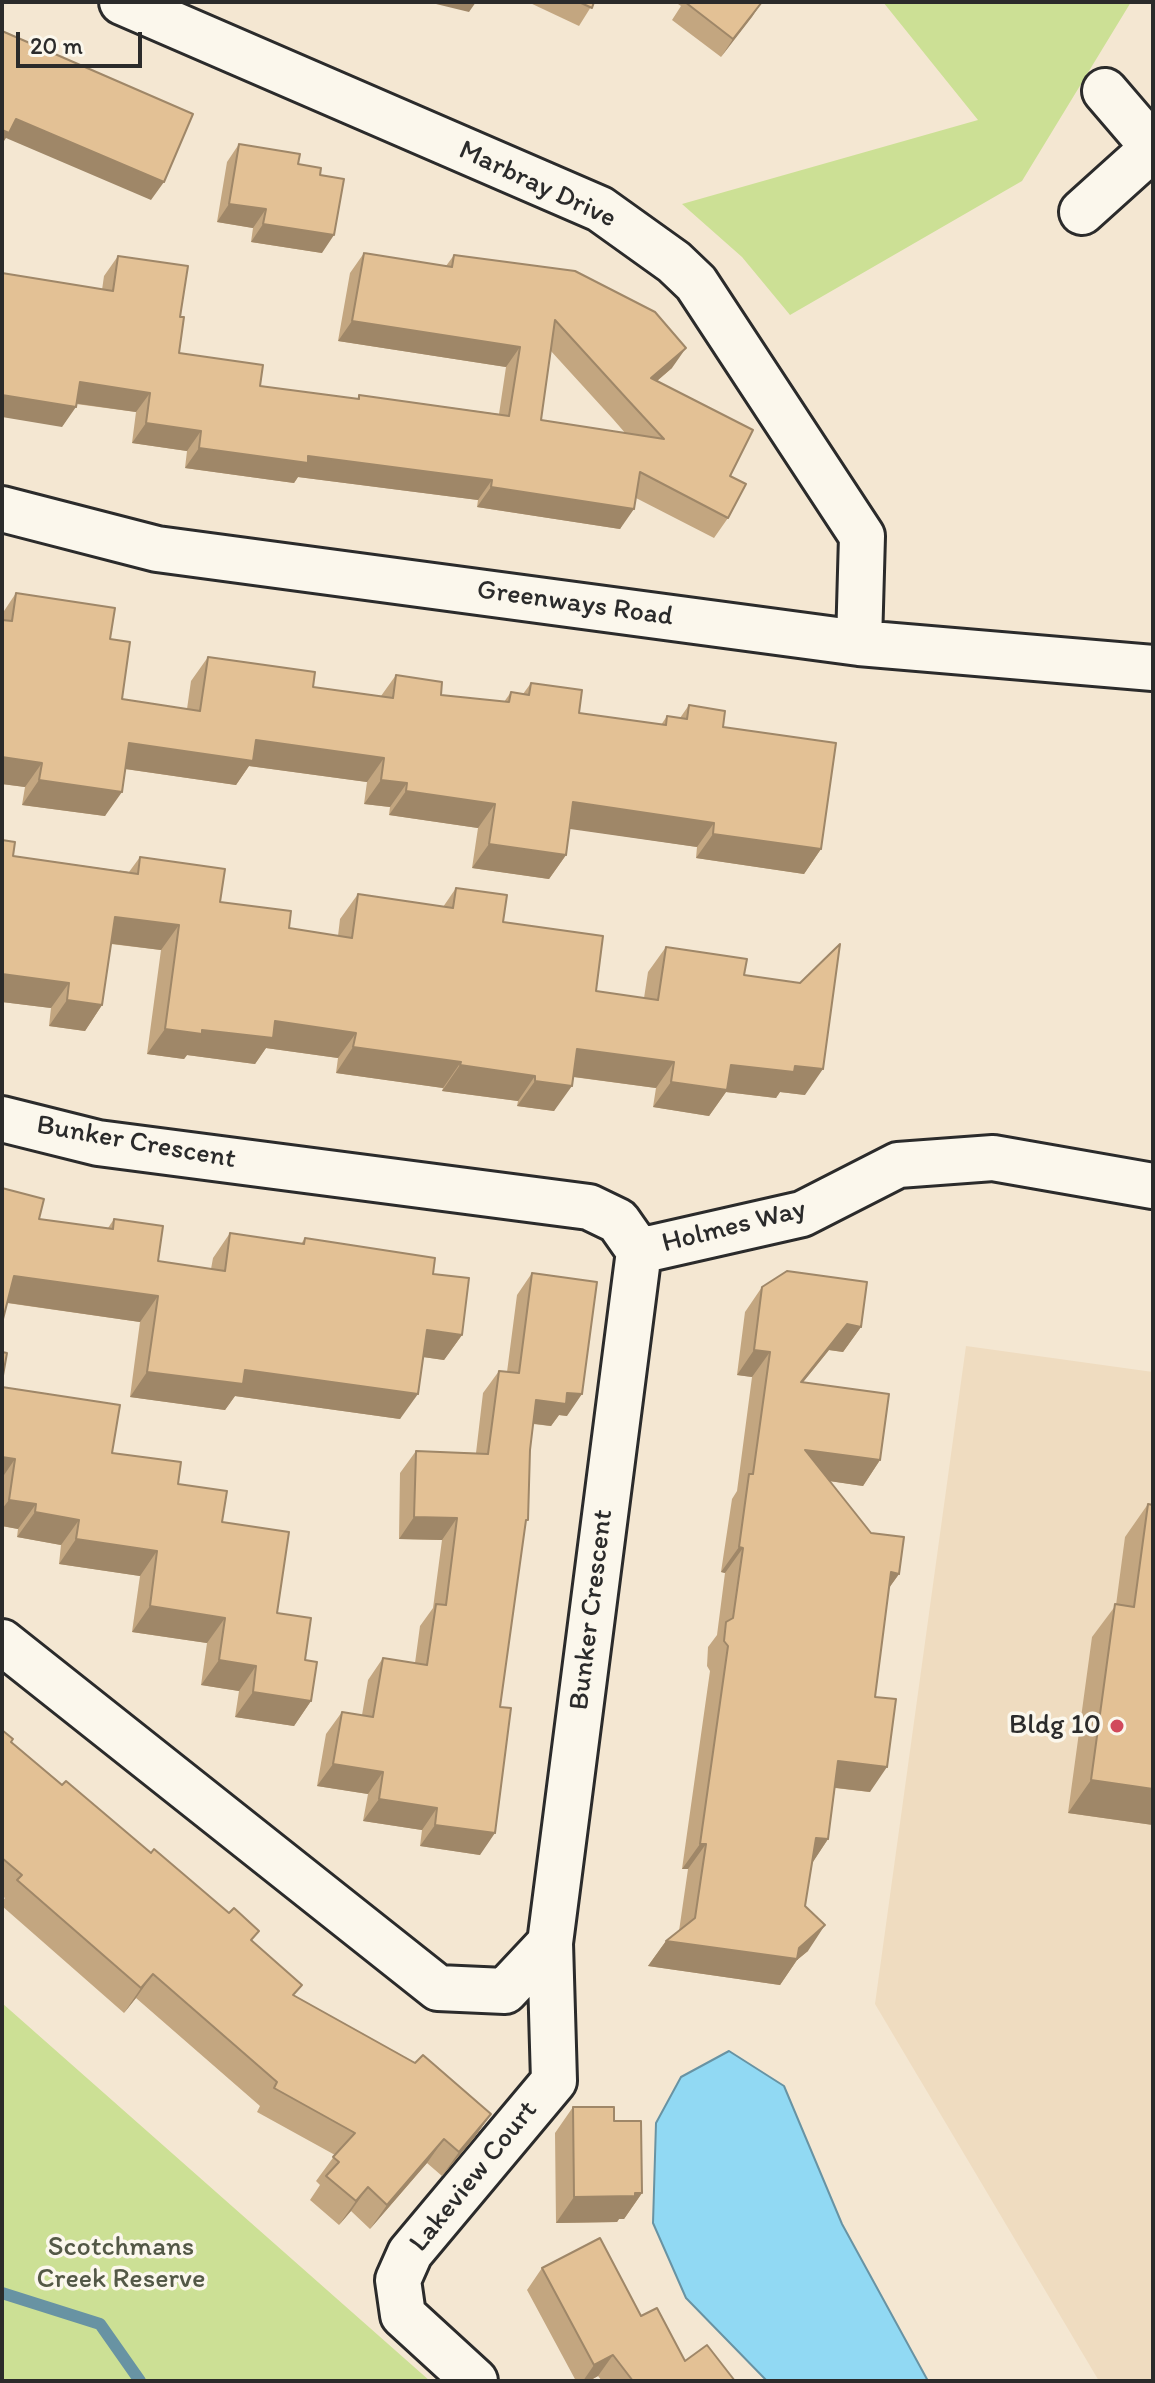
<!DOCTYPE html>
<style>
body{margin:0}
#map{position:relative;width:1155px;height:2383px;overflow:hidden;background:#f4e7d2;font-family:Itim,sans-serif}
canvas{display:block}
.frame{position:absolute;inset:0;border:4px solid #2b2b2b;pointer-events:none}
.scale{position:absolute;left:16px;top:32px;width:126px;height:36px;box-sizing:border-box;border:4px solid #2b2b2b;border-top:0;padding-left:10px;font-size:24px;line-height:28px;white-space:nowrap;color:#2b2b2b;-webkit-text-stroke:6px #fbf7ec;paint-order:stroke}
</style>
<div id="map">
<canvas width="1155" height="2383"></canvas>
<div class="frame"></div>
<div class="scale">20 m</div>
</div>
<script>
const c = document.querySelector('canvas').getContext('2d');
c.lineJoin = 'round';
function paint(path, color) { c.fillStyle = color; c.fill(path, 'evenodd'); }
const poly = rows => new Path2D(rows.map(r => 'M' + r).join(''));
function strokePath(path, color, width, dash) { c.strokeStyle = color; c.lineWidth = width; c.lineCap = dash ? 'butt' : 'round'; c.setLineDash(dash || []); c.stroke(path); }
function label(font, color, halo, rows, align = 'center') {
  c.font = font + ' Itim,sans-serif'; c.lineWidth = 7; c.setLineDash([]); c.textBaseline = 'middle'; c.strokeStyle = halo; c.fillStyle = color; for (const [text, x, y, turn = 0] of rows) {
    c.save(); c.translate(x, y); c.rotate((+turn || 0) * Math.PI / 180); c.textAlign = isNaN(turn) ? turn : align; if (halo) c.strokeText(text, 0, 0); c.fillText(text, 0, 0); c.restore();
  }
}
paint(poly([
 [966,1346,1153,1372,1153,2381,1099,2381,875,2004]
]), '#efdcc0');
paint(poly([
 [883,2,1131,2,1022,181,790,315,742,257,682,204,978,120],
 [2,2003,430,2381,2,2381]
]), '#cce095');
const water = poly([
 [729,2051,784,2086,842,2224,928,2381,767,2381,686,2298,653,2223,656,2123,681,2077,729,2051]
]);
paint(water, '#91d9f3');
strokePath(water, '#6893a3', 2);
strokePath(poly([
 [2,2293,100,2324,140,2381]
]), '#6893a3', 12);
const street = poly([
 [122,2,600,209,674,262,696,283,862,536,859,643],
 [1105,91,1153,147],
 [1082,212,1153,148],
 [2,509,157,549,859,643,1153,668],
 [2,1119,98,1143,589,1207,618,1221,639,1251,550,1943,505,1991,438,1988,2,1642],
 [639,1251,802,1214,898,1165,993,1158,1153,1186],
 [475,2381,403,2315,398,2280,410,2253,554,2081,550,1943]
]);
strokePath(street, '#2b2b2b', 50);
strokePath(street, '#fbf7ec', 44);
paint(poly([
 [528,2,594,2,579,26],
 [675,2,762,2,721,57,672,20,681,6],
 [239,144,298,164,320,175,322,253,251,242,253,228,217,222,227,162],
 [364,253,446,266,454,255,672,368,657,381,730,476,728,518,714,538,636,498,620,529,477,507,478,500,298,477,294,483,185,468,187,451,132,443,136,412,76,404,62,427,102,290,104,276,118,256,180,317,179,353,260,386,357,399,359,395,499,414,506,367,338,341,350,273],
 [550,350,613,419,626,434,541,420],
 [16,593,110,639,122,699,187,709,191,681,208,657,313,687,381,696,396,675,441,695,504,702,511,692,523,694,531,683,579,713,661,725,667,716,680,718,689,705,723,727,821,849,804,874,696,858,697,847,569,828,566,855,549,879,472,868,478,828,389,815,390,807,364,804,367,782,249,766,236,785,125,769,105,816,22,805,25,787,2,784,2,614],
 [2,840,13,856,129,872,140,857,220,902,289,928,338,936,340,919,358,894,443,907,456,888,596,991,644,998,648,972,666,947,744,975,805,1095,780,1092,776,1098,726,1092,709,1116,653,1107,656,1088,573,1077,554,1111,517,1106,518,1101,442,1091,443,1088,336,1073,338,1058,266,1048,255,1064,187,1055,184,1059,147,1054,161,950,111,944,102,1005,85,1031,49,1026,51,1008,2,1002],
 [2,1188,39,1219,108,1228,114,1219,158,1261,211,1269,213,1258,230,1233,301,1244,305,1238,433,1274,462,1335,444,1360,423,1357,400,1419,235,1396,225,1410,130,1397,140,1322,7,1303],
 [532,1273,567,1416,559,1415,551,1426,533,1424,530,1450,525,1525,480,1855,420,1846,422,1830,363,1821,368,1794,317,1786,326,1734,342,1712,362,1715,368,1680,383,1658,415,1663,420,1626,433,1608,442,1540,399,1539,400,1473,416,1451,476,1453,483,1393,499,1371,507,1372,517,1295],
 [762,1287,861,1327,843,1352,829,1350,803,1382,880,1460,863,1486,830,1481,899,1574,889,1588,875,1697,870,1792,835,1788,828,1839,812,1863,805,1906,808,1951,797,1960,780,1985,648,1966,666,1941,679,1931,688,1869,682,1869,710,1671,707,1666,708,1647,717,1635,725,1573,721,1572,732,1499,737,1491,752,1377,737,1375,745,1312],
 [2,1387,112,1453,178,1484,222,1522,305,1660,311,1701,294,1726,235,1717,239,1691,201,1685,207,1643,132,1632,140,1576,59,1564,61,1545,17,1537,18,1529,2,1526],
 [1148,1504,1153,1505,1153,1825,1068,1813,1092,1637,1116,1605,1125,1537],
 [2,1730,11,1742,252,1941,294,1996,491,2114,474,2138,442,2176,427,2163,370,2229,351,2211,339,2225,310,2200,320,2185,316,2181,335,2155,257,2112,260,2106,136,1998,124,2013,2,1906,2,1902,5,1898,2,1896],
 [573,2107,614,2121,642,2193,624,2219,619,2219,617,2222,556,2223,555,2133],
 [542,2268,641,2316,685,2361,735,2381,602,2381,598,2376,589,2381,576,2381,527,2290]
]), '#c3a680');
paint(poly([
 [437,2,476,2,469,12,436,4],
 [762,2,752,17,721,57,733,39],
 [16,119,164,182,151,200,6,138,2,144,2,130],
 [229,204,266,209,253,228,217,222],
 [263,224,334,235,322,253,251,242],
 [352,321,520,347,506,367,338,341],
 [686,348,672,368,637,398,651,378],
 [80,382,150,393,136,412,66,402],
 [2,395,76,407,62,427,2,417],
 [146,423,201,431,187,451,132,443],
 [199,448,308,456,492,480,478,500,298,477,294,483,185,468],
 [491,487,634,509,620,529,477,507],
 [256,740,384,758,367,782,249,766,236,785,112,767,129,743],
 [2,757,42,763,25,787,2,784],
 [39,780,122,792,105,816,22,805],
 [381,780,407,783,390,807,364,804],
 [406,791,495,804,478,828,389,815],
 [573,802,714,823,697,847,556,827],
 [713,834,821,849,804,874,696,858],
 [489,844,566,855,549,879,472,868],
 [115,917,179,925,161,950,98,942],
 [2,974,69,983,51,1008,2,1002],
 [67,1000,102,1005,85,1031,49,1026],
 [275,1021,356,1033,338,1058,266,1048,255,1064,187,1055,184,1059,147,1054,165,1029],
 [353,1047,461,1062,443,1088,336,1073],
 [577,1049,674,1062,656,1088,560,1075],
 [460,1065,535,1076,518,1101,442,1091],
 [731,1065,795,1066,823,1069,805,1095,780,1092,776,1098,726,1092,709,1116,653,1107,671,1082],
 [535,1081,572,1086,554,1111,517,1106],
 [14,1276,158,1296,140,1322,2,1302],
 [847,1324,861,1327,843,1352,829,1350,783,1407,801,1382],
 [427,1330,462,1335,444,1360,409,1355],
 [754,1350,770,1352,752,1377,737,1375],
 [245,1370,418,1394,400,1419,235,1396,225,1410,130,1397,147,1372],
 [567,1393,582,1394,567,1416,559,1415,551,1426,521,1422,536,1400],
 [805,1450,880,1460,863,1486,788,1475],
 [2,1457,15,1459,2,1478],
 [9,1500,36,1504,18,1529,2,1526,2,1509],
 [35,1512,79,1520,61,1545,17,1537],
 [414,1517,457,1518,442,1540,399,1539],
 [76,1539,157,1551,140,1576,59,1564],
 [739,1547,743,1548,725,1573,721,1572],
 [891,1572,899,1574,881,1599],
 [150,1606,225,1618,207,1643,132,1632],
 [219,1660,256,1666,239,1691,201,1685],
 [253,1692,311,1701,294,1726,235,1717],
 [838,1761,887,1767,870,1792,821,1786],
 [333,1764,383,1772,368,1794,317,1786],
 [1091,1780,1153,1789,1153,1825,1068,1813],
 [379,1799,437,1808,422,1830,363,1821],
 [435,1825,495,1833,480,1855,420,1846],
 [816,1838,828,1839,811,1865],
 [700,1844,706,1844,688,1869,682,1869],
 [825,1925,808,1951,797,1960,780,1985,648,1966,666,1941,799,1948],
 [153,1974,136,1998,124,2013,141,1988],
 [491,2114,474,2138,442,2176,459,2152],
 [444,2139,427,2163,370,2229,387,2205],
 [368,2187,351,2211,339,2225,356,2201],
 [642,2193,624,2219,619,2219,617,2222,556,2223,574,2197],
 [613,2355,598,2376,589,2381,583,2381,594,2365]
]), '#9f8768');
const building = poly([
 [579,2,594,2,592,8,579,2],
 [685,2,762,2,733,39,685,2],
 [2,31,193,114,164,182,16,119,9,133,2,130,2,31],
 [239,144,300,154,298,164,321,168,320,175,344,179,334,235,263,224,266,209,229,204,239,144],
 [364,253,452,267,454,255,575,271,655,312,686,348,651,378,753,430,730,476,746,484,728,518,640,472,634,509,491,487,492,480,308,456,308,463,199,448,201,431,146,423,150,393,80,382,76,407,2,395,2,273,113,291,118,256,188,266,180,317,184,317,179,353,263,365,260,386,359,399,359,395,509,416,520,347,352,321,364,253],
 [555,320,627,399,664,439,541,420,555,320],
 [16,593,115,608,110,639,130,642,122,699,200,711,208,657,315,672,313,687,393,698,396,675,442,682,441,695,509,702,511,692,529,695,531,683,582,690,579,713,666,725,667,716,687,719,689,705,725,711,723,727,836,743,821,849,713,834,714,823,573,802,566,855,489,844,495,804,406,791,407,783,381,780,384,758,256,740,253,761,129,743,122,792,39,780,42,763,2,757,2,620,12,621,16,593],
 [2,840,15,842,13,856,138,874,140,857,225,869,220,902,291,911,289,928,352,938,358,894,453,908,456,888,507,895,503,922,603,936,596,991,658,1000,666,947,747,959,744,975,800,983,840,944,823,1069,795,1066,794,1072,731,1065,727,1090,671,1082,674,1062,577,1049,572,1086,535,1081,535,1076,460,1065,461,1062,353,1047,356,1033,275,1021,273,1038,202,1030,202,1034,165,1029,179,925,115,917,102,1005,67,1000,69,983,2,974,2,840],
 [2,1188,44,1199,39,1219,113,1229,114,1219,163,1226,158,1261,225,1271,230,1233,304,1244,305,1238,435,1258,433,1274,469,1278,462,1335,427,1330,418,1394,245,1370,243,1384,147,1372,158,1296,14,1276,2,1323,2,1188],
 [787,1271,867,1282,861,1327,847,1324,801,1382,889,1394,880,1460,805,1450,871,1533,904,1537,899,1574,891,1572,875,1697,896,1699,887,1767,838,1761,828,1839,816,1838,805,1906,825,1925,799,1948,797,1959,666,1941,695,1918,706,1844,700,1844,728,1646,724,1641,726,1622,733,1618,743,1548,739,1547,749,1474,753,1474,770,1352,754,1350,762,1287,787,1271],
 [532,1273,597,1282,582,1394,567,1393,566,1404,536,1400,530,1450,528,1520,526,1520,500,1707,511,1708,495,1833,435,1825,437,1808,379,1799,383,1772,333,1764,342,1712,373,1717,383,1658,427,1665,436,1604,446,1605,457,1518,414,1517,416,1451,488,1454,499,1371,519,1373,532,1273],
 [2,1352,7,1353,2,1381,2,1352],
 [2,1387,120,1405,112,1453,181,1462,178,1484,227,1491,222,1522,289,1532,277,1613,311,1618,305,1660,317,1662,311,1701,253,1692,256,1666,219,1660,225,1618,150,1606,157,1551,76,1539,79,1520,35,1512,36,1504,9,1500,15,1459,2,1457,2,1387],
 [1148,1504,1153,1505,1153,1789,1091,1780,1115,1604,1134,1607,1148,1504],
 [2,1730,13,1739,11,1742,62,1785,66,1781,151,1853,154,1849,229,1913,234,1908,259,1931,251,1940,302,1985,293,1995,415,2063,423,2055,491,2114,459,2152,444,2139,387,2205,368,2187,356,2201,326,2176,339,2162,333,2157,355,2133,274,2088,277,2082,153,1974,141,1988,17,1880,22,1875,2,1858,2,1730],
 [573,2107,614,2107,614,2121,641,2121,642,2193,635,2193,635,2196,574,2197,573,2107],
 [600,2238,641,2316,657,2308,685,2361,707,2345,735,2381,633,2381,613,2355,594,2365,542,2268,600,2238]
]);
paint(building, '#e3c195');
strokePath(building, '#9f8768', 2);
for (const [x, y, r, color] of [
 [1117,1726,8,"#d1495b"]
]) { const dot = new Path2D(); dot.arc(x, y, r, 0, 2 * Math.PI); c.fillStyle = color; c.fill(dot); strokePath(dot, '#fbf7ec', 3); }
label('28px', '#2b2b2b', '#fbf7ec', [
 ["Marbray Drive",537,185,25],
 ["Greenways Road",575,604,8],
 ["Bunker Crescent",136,1143,10],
 ["Holmes Way",734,1227,-14],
 ["Bunker Crescent",592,1610,-83],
 ["Lakeview Court",474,2177,-51]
]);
label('28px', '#2b2b2b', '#fbf7ec', [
 ["Bldg 10",1101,1726]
], 'right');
label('28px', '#535846', '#fbf7ec', [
 ["Scotchmans",121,2248],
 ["Creek Reserve",121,2280]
]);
</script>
